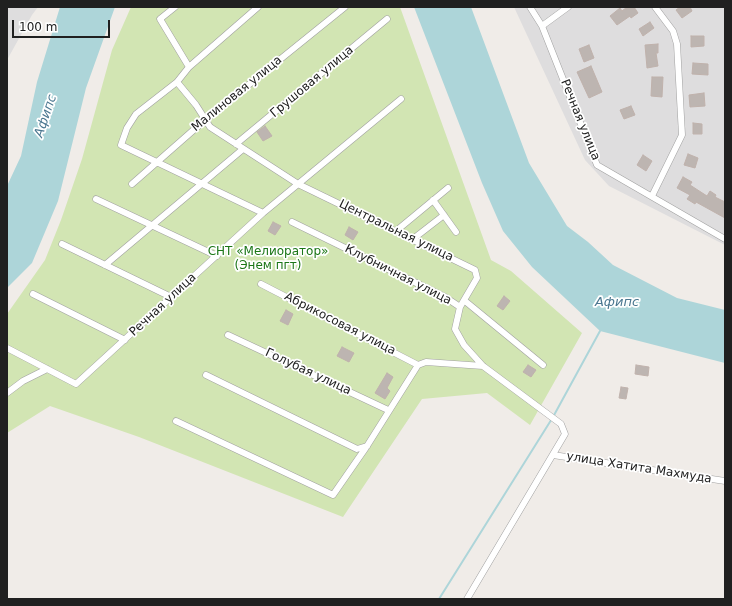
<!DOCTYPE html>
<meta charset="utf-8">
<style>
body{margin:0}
#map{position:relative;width:732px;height:606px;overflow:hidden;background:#f0ece8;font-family:"DejaVu Sans",sans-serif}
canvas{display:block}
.frame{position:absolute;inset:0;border:8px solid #202020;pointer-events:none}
.scale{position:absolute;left:12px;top:20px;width:98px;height:18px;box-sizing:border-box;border:2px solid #202020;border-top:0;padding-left:5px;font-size:12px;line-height:14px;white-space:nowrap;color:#202020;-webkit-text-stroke:3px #fff;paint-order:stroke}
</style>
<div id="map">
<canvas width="732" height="606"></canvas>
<div class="frame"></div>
<div class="scale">100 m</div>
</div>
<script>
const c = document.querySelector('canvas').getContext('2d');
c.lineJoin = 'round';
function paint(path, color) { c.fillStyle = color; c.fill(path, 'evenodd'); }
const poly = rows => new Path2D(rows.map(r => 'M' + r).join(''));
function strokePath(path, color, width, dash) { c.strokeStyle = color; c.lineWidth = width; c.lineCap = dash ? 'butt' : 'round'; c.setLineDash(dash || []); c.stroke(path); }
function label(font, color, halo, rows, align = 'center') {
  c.font = font + ' "DejaVu Sans",sans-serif'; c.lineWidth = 3.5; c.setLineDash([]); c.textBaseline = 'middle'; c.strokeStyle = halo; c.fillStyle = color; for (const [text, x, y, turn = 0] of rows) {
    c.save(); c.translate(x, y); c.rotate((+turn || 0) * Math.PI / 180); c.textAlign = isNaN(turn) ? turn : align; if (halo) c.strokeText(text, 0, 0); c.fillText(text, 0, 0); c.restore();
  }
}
paint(poly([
 [7,7,38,7,32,15,7,60],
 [514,7,725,7,725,245,609,186,585,160]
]), '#deddde');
paint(poly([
 [131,7,400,7,491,260,511,271,582,333,530,425,487,393,422,399,343,517,139,437,50,406,7,433,7,314,45,260,61,220,82,159,112,50]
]), '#d2e5b3');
paint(poly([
 [60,7,115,7,86,88,58,201,32,263,7,288,7,186,21,156,37,82],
 [414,7,471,7,529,163,567,226,588,242,613,265,677,298,725,310,725,363,600,331,532,267,503,231,482,183]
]), '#add5d9');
strokePath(poly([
 [439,599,553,417,600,331]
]), '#add5d9', 2);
const building = poly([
 [627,7,634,7,638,13,631,18,630,16,617,25,610,16,620,8,622,11,627,7],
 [680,7,690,7,692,11,682,18,676,10,680,7],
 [650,22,654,28,643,36,639,29,650,22],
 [691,36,704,36,704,46,691,47,691,36],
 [658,44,658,53,656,53,658,66,647,68,645,45,658,44],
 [589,45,594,58,584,62,579,49,589,45],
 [693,63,708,64,708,75,692,74,693,63],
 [591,66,602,92,589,98,577,72,591,66],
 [652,77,663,77,662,97,651,96,652,77],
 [704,93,705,106,690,107,689,95,704,93],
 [631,106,635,115,624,119,620,110,631,106],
 [693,123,702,124,702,134,693,134,693,123],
 [265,126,272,136,263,141,257,132,265,126],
 [688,154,698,158,695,168,684,165,688,154],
 [643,155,652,161,646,171,637,165,643,155],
 [683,177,692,182,690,185,707,196,710,191,716,195,715,197,725,202,725,218,696,202,695,204,687,199,690,195,677,188,683,177],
 [273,222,281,226,275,235,268,231,273,222],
 [349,227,358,232,353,240,345,235,349,227],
 [504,296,510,301,503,310,497,306,504,296],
 [286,310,293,314,288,325,280,321,286,310],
 [342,347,354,353,349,362,337,356,342,347],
 [528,365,536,370,531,377,523,372,528,365],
 [636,365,649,367,648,376,635,374,636,365],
 [387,373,393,377,387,388,390,391,385,399,375,393,387,373],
 [621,387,628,388,626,399,619,398,621,387]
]);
paint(building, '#bdb5b1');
strokePath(building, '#c0b2ac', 1);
const street = poly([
 [175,7,160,19,189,67,177,82,196,105,210,127,298,184,475,270,477,278,460,307,455,329,464,345,483,366,561,424,565,434,467,599],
 [530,7,542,26,597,165,725,239],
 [542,26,568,7],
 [189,67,258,7],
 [177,82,136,114,127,128,121,145,263,213],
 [236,144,387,19],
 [132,184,205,120,345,7],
 [652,196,682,135,677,44,673,31,655,7],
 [96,199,217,256],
 [433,200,456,232],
 [292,222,445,297,460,307],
 [396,231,448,188],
 [413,239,444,215],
 [62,244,171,297],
 [105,265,243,149],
 [261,284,418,365],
 [33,294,125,340],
 [465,301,543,365],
 [228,335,388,410],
 [7,348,76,384,263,213,401,99],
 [206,375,357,449,367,446],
 [7,393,23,381,47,369],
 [176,421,333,495,367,446,418,365,426,362,483,366],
 [553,455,725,481]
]);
strokePath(street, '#a1a1a1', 7);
strokePath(street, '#fff', 6);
label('12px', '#202020', '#fff', [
 ["Грушовая улица",312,82,-40],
 ["Малиновая улица",237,94,-39],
 ["Речная улица",580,120,68],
 ["Центральная улица",396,231,26],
 ["Клубничная улица",398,275,27],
 ["Речная улица",163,305,-43],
 ["Абрикосовая улица",340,324,27],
 ["Голубая улица",308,372,25],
 ["улица Хатита Махмуда",639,468,9]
]);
label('12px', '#1b7617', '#fff', [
 ["СНТ «Мелиоратор»",268,252],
 ["(Энем пгт)",268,266]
]);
label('italic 13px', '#4b7790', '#fff', [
 ["Афипс",46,116,-71],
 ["Афипс",617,303]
]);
</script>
